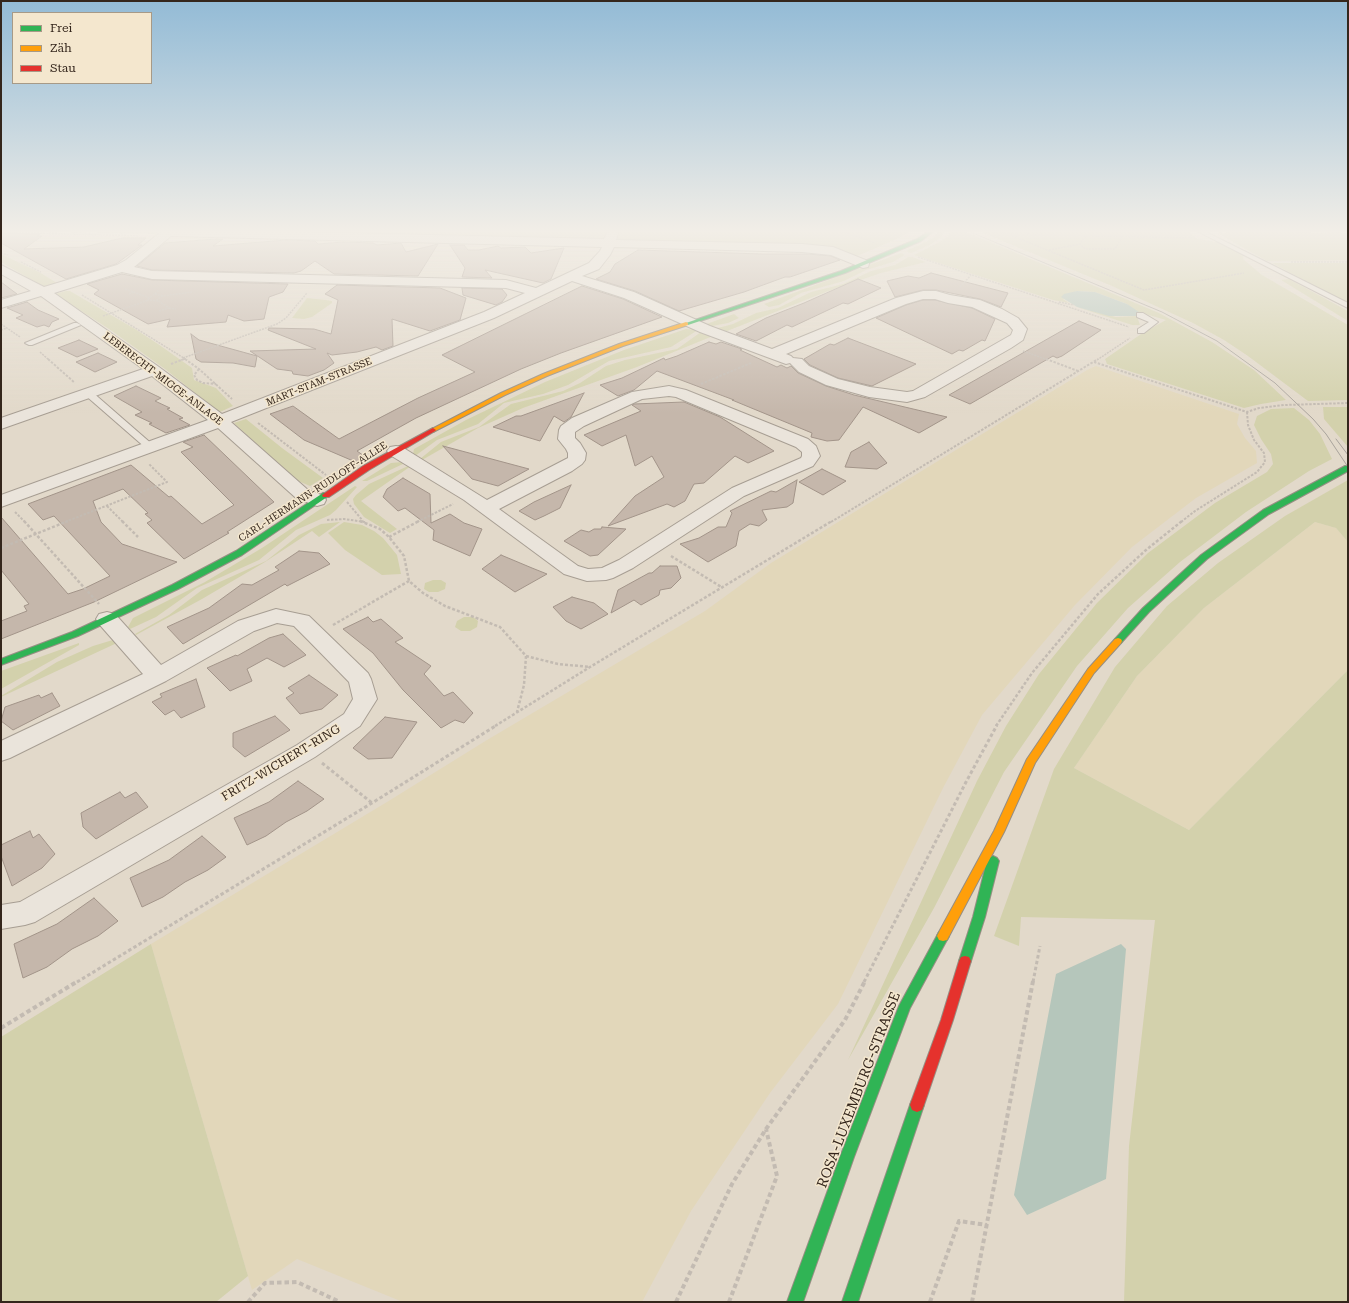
<!DOCTYPE html>
<meta charset="utf-8">
<style>
body{margin:0}
#map{position:relative;width:1349px;height:1303px;overflow:hidden;background:#e2d9ca;font-family:"Roboto Serif",serif}
canvas{display:block}
.frame{position:absolute;inset:0;border:2px solid #34261c;pointer-events:none}
.legend{position:absolute;left:12px;top:12px;width:140px;height:72px;box-sizing:border-box;background:#f4e7ce;border:1px solid #a79a87;margin:0;padding:5px 7px;list-style:none;font-size:12px;color:#34261c}
.legend li{display:flex;align-items:center;gap:8px;height:20px}
.legend b{width:20px;border:1px solid #a79a87}
</style>
<div id="map">
<canvas width="1349" height="1303"></canvas>
<div class="frame"></div>
<ul class="legend">
<li><b style="height:5px;background:#30b455"></b>Frei</li>
<li><b style="height:5px;background:#ff9f0a"></b>Zäh</li>
<li><b style="height:5px;background:#e5322d"></b>Stau</li>
</ul>
</div>
<script>
const c = document.querySelector('canvas').getContext('2d');
c.lineJoin = 'round';
function paint(path, color) { c.fillStyle = color; c.fill(path, 'evenodd'); }
const poly = rows => new Path2D(rows.map(r => 'M' + r).join(''));
function strokePath(path, color, width, dash) { c.strokeStyle = color; c.lineWidth = width; c.lineCap = dash ? 'butt' : 'round'; c.setLineDash(dash || []); c.stroke(path); }
function label(font, color, halo, rows, align = 'center') {
  c.font = font + ' "Roboto Serif",serif'; c.lineWidth = 3; c.setLineDash([]); c.textBaseline = 'middle'; c.strokeStyle = halo; c.fillStyle = color; for (const [text, x, y, turn = 0] of rows) {
    c.save(); c.translate(x, y); c.rotate((+turn || 0) * Math.PI / 180); c.textAlign = isNaN(turn) ? turn : align; if (halo) c.strokeText(text, 0, 0); c.fillText(text, 0, 0); c.restore();
  }
}
paint(poly([
 [1096,366,1239,414,1237,424,1245,438,1256,451,1257,463,1196,498,1132,547,1075,605,982,715,943,788,838,1004,770,1093,691,1211,642,1302,403,1302,297,1259,252,1290,151,944,387,802,487,740,705,611,771,563,1087,370],
 [1315,522,1336,528,1348,542,1348,670,1189,830,1074,768,1137,676,1204,608]
]), '#e2d7ba');
paint(poly([
 [21,231,159,231,155,234],
 [180,231,911,231,899,238,855,257,836,250],
 [939,231,945,231,941,237,930,245,911,253,906,251,923,243,933,238],
 [950,231,964,231,1159,313,1212,342,1254,370,1286,400,1261,404,1244,408,1107,364,1105,359,1144,332,1166,320,1135,311,1127,304,1095,292,1077,291,1063,299,1069,303,1053,300,914,255,941,241,948,236],
 [990,231,1187,231,1198,239,1224,243,1244,255,1243,259,1262,275,1348,325,1348,400,1308,401,1248,356,1224,340,1193,323,1112,286,983,233],
 [1243,231,1348,233,1348,260,1267,261,1217,233],
 [901,253,905,255,893,262,866,270,844,281,801,293,779,305,769,307,764,304],
 [1,254,39,272,57,283,44,287,1,262],
 [908,257,912,257,926,262,881,273,826,292,722,333,714,329,733,324,756,313,778,308,811,292,843,284,871,271,895,265],
 [1272,263,1348,263,1348,304],
 [1289,279,1348,311,1348,321,1281,280],
 [66,291,70,291,135,329,158,344,192,368,194,380,216,388,233,406,220,412,218,411,165,369,109,329,55,294],
 [307,298,326,300,332,301,332,303,312,317,304,319,292,318],
 [1077,307,1116,317,1137,316,1140,325,1132,325],
 [734,314,739,318,728,323,707,327,704,325],
 [686,329,698,330,671,347,609,361,568,385,543,394,504,403,478,424,437,440,415,456,413,454,414,449,466,420,545,382,624,350],
 [701,332,713,336,637,367,523,408,478,428,422,460,420,459,441,442,479,427,511,404,563,391,580,383,606,366,625,360,677,349],
 [1323,407,1348,407,1348,447,1324,419],
 [1294,408,1309,420,1320,434,1332,459,1309,471,1246,512,1180,562,1128,608,1077,666,1004,772,934,908,848,1060,977,781,1006,726,1039,674,1097,603,1148,553,1215,503,1267,472,1273,464,1271,454,1261,439,1254,425,1257,416,1271,409],
 [246,419,282,448,323,478,310,486,296,480,234,423],
 [402,462,405,463,367,481,362,481,391,463],
 [408,466,411,466,361,501,397,529,390,533,364,517,354,504,353,499,356,495,369,484],
 [1348,480,1348,542,1336,528,1315,522,1204,608,1137,676,1074,768,1189,830,1348,670,1348,1302,1124,1302,1129,1146,1155,920,1021,917,1019,946,994,936,1054,769,1115,667,1167,606,1218,563,1285,516],
 [355,486,357,487,336,510,330,515,296,530,259,560,197,588,156,617,130,629,128,627,133,618,205,582,262,548],
 [340,522,319,537,312,531,265,562,202,599,136,635,135,634,169,615,202,590,266,561,299,535,321,524],
 [344,522,362,525,374,531,383,538,397,555,401,574,382,575,345,550,328,533],
 [433,580,441,580,446,583,445,589,438,592,429,592,424,589,425,583],
 [464,617,473,617,478,621,477,627,470,631,461,631,455,627,457,621],
 [116,639,119,642,1,697,1,696,57,662,93,646],
 [79,643,79,645,1,689,1,671],
 [151,944,248,1276,216,1302,1,1302,1,1037]
]), '#d3d1ac');
paint(poly([
 [1077,291,1095,292,1127,304,1139,312,1137,316,1109,316,1077,307,1061,297,1064,294],
 [1121,944,1126,949,1106,1179,1027,1215,1014,1195,1056,974]
]), '#b5c6bb');
const building = poly([
 [1,233,40,234,37,236,42,236,24,249,84,247,122,238,146,238,138,245,142,245,116,264,66,279,1,243,1,233],
 [216,239,223,239,213,246,286,240,315,241,318,244,343,242,373,243,377,245,401,243,406,252,438,244,418,276,334,274,315,261,301,271,294,273,152,270,137,266,165,243,216,239],
 [450,245,464,245,468,250,479,250,498,246,501,248,525,247,531,253,564,248,551,279,543,283,485,270,492,278,462,277,465,268,450,245],
 [638,250,762,254,808,254,831,256,840,260,790,277,785,277,744,292,679,311,635,291,596,279,610,272,615,264,638,250],
 [931,273,1008,293,1001,307,980,299,936,290,923,290,895,297,887,281,908,276,919,278,931,273],
 [122,274,152,280,288,284,283,292,269,297,264,319,244,321,228,315,226,322,167,327,170,319,148,324,94,294,99,290,87,284,122,274],
 [858,279,881,288,848,304,843,303,792,327,787,325,756,341,736,334,766,318,804,303,858,279],
 [1,282,17,294,1,298,1,282],
 [337,285,440,288,466,298,460,320,430,331,392,319,393,346,382,350,376,347,357,352,332,355,327,353,334,363,324,370,308,376,293,374,292,371,277,369,250,351,316,349,268,330,269,328,314,329,331,334,338,300,325,294,337,285],
 [582,286,623,299,662,317,561,353,521,369,416,418,357,451,367,458,358,463,304,440,270,414,293,406,339,439,418,398,475,372,442,355,582,286],
 [462,288,502,289,507,295,502,302,496,305,463,295,462,288],
 [923,300,935,300,972,308,995,319,985,341,982,340,963,351,959,350,952,354,876,318,906,305,923,300],
 [27,302,38,310,59,319,52,322,49,327,44,325,37,327,16,318,23,315,7,308,27,302],
 [1079,321,1101,330,1062,356,1057,358,1053,356,970,404,949,395,1079,321],
 [191,334,199,340,257,356,255,367,233,363,201,362,196,359,191,334],
 [848,338,916,364,872,386,838,378,810,365,804,359,830,344,834,345,848,338],
 [79,340,98,349,77,357,58,348,79,340],
 [709,342,716,344,721,342,742,349,740,350,777,367,781,365,787,368,791,366,798,373,826,386,854,395,947,417,919,433,863,407,839,440,827,441,811,437,812,433,732,400,734,400,657,371,634,390,618,396,600,385,622,378,664,358,665,360,677,356,709,342],
 [98,353,117,362,95,372,76,362,98,353],
 [136,386,161,398,155,401,170,408,167,409,183,418,179,419,190,425,166,433,149,424,152,423,135,415,142,412,114,396,136,386],
 [584,393,571,417,564,422,554,416,540,441,493,427,516,416,521,416,584,393],
 [684,402,720,417,774,451,748,463,735,456,704,483,694,484,685,501,674,507,667,504,608,526,635,496,664,477,652,456,635,466,626,435,602,446,584,435,641,411,632,405,634,404,684,402],
 [204,435,274,502,227,532,229,533,184,559,147,523,152,520,145,514,148,513,123,489,93,501,101,522,122,544,177,562,94,602,1,639,1,621,27,611,24,606,29,604,1,570,1,517,68,594,83,589,110,576,54,516,43,520,28,504,131,465,169,497,171,496,202,524,234,505,181,452,193,447,183,442,204,435],
 [869,442,887,463,877,469,845,467,851,452,869,442],
 [443,446,529,469,498,486,472,479,443,446],
 [822,469,846,481,823,495,799,482,822,469],
 [403,478,430,494,431,523,450,514,464,523,482,529,470,556,433,540,434,530,405,508,398,511,383,497,387,489,403,478],
 [797,480,793,503,787,507,762,510,767,520,759,526,750,524,739,531,736,546,708,562,680,544,699,538,718,527,726,527,732,513,730,511,771,491,776,492,797,480],
 [571,485,560,508,544,516,535,520,519,511,534,502,571,485],
 [602,527,626,529,598,555,590,556,564,541,581,530,589,532,594,529,601,529,602,527],
 [299,551,319,553,330,564,287,586,285,584,183,644,167,627,209,608,242,584,252,585,279,570,275,567,299,551],
 [501,555,532,568,547,574,515,592,482,569,501,555],
 [660,566,677,566,681,578,671,588,660,590,659,595,641,605,634,600,611,613,618,590,649,573,652,573,660,566],
 [572,597,594,603,608,614,581,629,566,621,553,607,572,597],
 [368,617,373,622,381,619,403,638,395,642,431,666,424,674,444,696,453,692,473,713,464,723,455,720,441,728,403,690,373,653,343,629,368,617],
 [283,634,306,655,284,667,267,658,247,669,252,681,230,691,207,668,236,655,237,656,269,638,283,634],
 [309,675,338,695,322,709,300,714,286,698,294,693,288,688,309,675],
 [196,679,205,707,181,718,174,710,165,715,152,702,162,697,160,694,196,679],
 [52,693,60,706,13,730,1,721,5,707,39,695,41,698,52,693],
 [275,716,290,730,245,757,233,747,233,733,275,716],
 [385,717,417,722,392,758,368,759,353,748,385,717],
 [298,781,324,799,307,811,286,822,266,836,247,845,234,818,269,802,298,781],
 [120,792,125,798,136,792,148,807,96,839,83,827,81,813,120,792],
 [30,831,33,838,39,834,55,854,42,868,12,886,1,856,1,845,30,831],
 [202,836,226,857,208,870,185,882,163,897,142,907,130,878,169,860,202,836],
 [94,898,118,921,98,936,72,949,47,967,23,978,14,944,57,924,94,898]
]);
paint(building, '#c5b7ab');
strokePath(building, '#a29489', 1);
const lane = poly([
 [1197,231,1204,231,1348,303,1348,308,1197,231],
 [1137,313,1143,313,1158,322,1144,333,1138,333,1138,329,1149,322,1137,317,1137,313],
 [74,323,77,323,81,325,32,345,29,345,25,343,74,323],
 [88,390,91,391,153,445,155,447,153,449,147,449,85,395,84,393,88,390]
]);
const street = poly([
 [162,231,256,231,604,239,608,231,616,231,618,233,616,240,802,244,833,247,868,261,869,264,868,267,863,268,831,255,802,252,614,247,610,255,599,269,582,276,634,292,710,326,772,349,896,298,923,291,936,291,950,295,980,300,1002,309,1018,318,1027,329,1023,340,1011,348,925,397,907,402,869,397,826,385,799,372,790,363,786,364,767,357,700,332,624,298,572,281,494,318,231,422,308,490,324,496,326,500,324,504,317,506,296,498,218,428,1,507,1,495,208,420,152,376,1,429,1,418,143,369,41,296,1,308,1,300,31,291,1,274,1,265,44,287,117,265,126,260,162,231],
 [171,236,602,247,600,251,589,263,536,288,506,280,152,271,134,267,171,236],
 [122,272,152,279,506,288,525,293,484,312,222,414,159,367,54,293,122,272],
 [923,299,935,299,948,303,972,307,1007,323,1013,330,1011,335,913,391,907,392,870,387,838,379,809,366,802,359,793,358,791,356,786,354,906,304,923,299],
 [669,386,686,390,808,439,816,446,820,456,813,466,744,496,633,568,613,578,606,580,587,581,564,574,464,500,390,455,387,451,390,447,396,446,402,447,487,500,568,458,568,453,566,449,558,439,559,430,561,426,572,418,632,392,669,386],
 [669,396,676,397,796,447,802,452,802,456,801,458,732,488,619,560,602,568,588,569,578,566,499,509,572,471,582,464,585,460,586,453,580,443,575,438,575,432,584,426,642,399,669,396],
 [276,609,309,616,368,673,371,679,377,699,360,726,315,757,35,922,25,925,1,929,1,905,20,902,297,745,344,714,353,699,349,682,308,640,294,626,277,623,254,631,166,681,10,758,1,761,1,741,143,674,99,624,96,619,99,614,107,612,115,614,161,665,238,621,276,609]
]);
const fast = poly([
 [929,231,934,231,921,241,845,273,688,325,683,324,841,271,917,239,929,231],
 [1345,466,1348,466,1348,471,1269,514,1207,559,1149,612,1121,643,1115,643,1114,641,1115,639,1143,608,1201,555,1263,510,1345,466],
 [323,493,329,493,330,495,242,555,178,589,78,636,1,665,1,659,72,632,172,585,236,551,323,493],
 [993,856,997,858,999,861,985,917,971,961,969,965,965,966,961,965,959,961,973,917,987,861,989,858,993,856],
 [943,931,947,932,949,936,910,1008,854,1157,803,1302,787,1302,840,1157,899,1006,939,932,943,931],
 [917,1098,922,1100,924,1105,858,1302,842,1302,910,1105,912,1100,917,1098]
]);
const slow = poly([
 [686,322,688,323,688,325,623,346,547,376,505,395,435,431,433,432,430,430,501,393,543,374,619,344,686,322],
 [1118,638,1121,639,1122,641,1121,643,1094,673,1035,763,1004,832,947,940,943,941,939,940,937,936,939,932,994,831,1027,759,1088,669,1115,639,1118,638]
]);
const jam = poly([
 [433,428,436,430,435,431,369,470,329,497,323,497,322,495,363,466,433,428],
 [965,956,969,957,971,961,953,1020,924,1105,922,1110,917,1112,912,1110,910,1105,941,1020,959,961,961,957,965,956]
]);
strokePath(lane, '#a79e93', 2);
strokePath(street, '#a79e93', 2);
strokePath(fast, '#968e83', 2);
strokePath(slow, '#968e83', 2);
strokePath(jam, '#968e83', 2);
strokePath(poly([
 [800,231,900,232],
 [841,231,875,243],
 [987,231,1004,233],
 [1001,231,1144,290,1244,273],
 [1025,231,1030,235],
 [1,232,139,236],
 [1011,234,1192,238],
 [1086,236,1080,244,1085,249,1115,249,1122,237],
 [1049,250,1080,244],
 [1,253,8,255],
 [918,257,1129,327],
 [21,262,41,272],
 [1291,262,1348,262],
 [328,265,340,250],
 [960,287,971,275],
 [125,289,150,298],
 [129,294,134,292],
 [155,294,163,296,192,292],
 [82,295,187,360],
 [147,300,158,301],
 [1059,302,1074,305],
 [169,308,176,309],
 [159,311,169,308,157,300,162,296],
 [103,316,146,301,159,290],
 [1,324,20,337],
 [1,330,7,328],
 [1023,351,1048,360],
 [40,352,49,360],
 [183,358,277,324,286,318,307,293],
 [181,360,185,359],
 [1097,360,1130,338]
]), '#c3bbb2', 1.5, [2, 1]);
strokePath(poly([
 [48,359,75,383],
 [185,359,199,369,232,399],
 [1046,359,1078,371],
 [1094,362,1247,412,1259,408,1284,405,1348,403],
 [171,364,184,359],
 [199,369,194,375,197,380,203,383,216,384],
 [701,384,751,363],
 [258,423,326,475],
 [347,502,363,521],
 [107,506,123,522],
 [15,512,25,522],
 [327,520,344,519,365,522],
 [65,522,167,482,149,464],
 [417,522,453,504],
 [831,522,1098,359],
 [1181,522,1195,511,1257,472,1265,462,1264,453,1254,440,1248,425,1247,412]
]), '#c3bbb2', 2, [2.5, 1.5]);
strokePath(poly([
 [24,521,99,604],
 [122,521,138,537],
 [360,521,380,529,389,537,404,556,409,581,423,593,445,606,500,627,526,656,524,685,517,712],
 [389,537,419,521],
 [1,548,68,521],
 [671,556,723,588],
 [333,625,409,581],
 [526,656,558,664,590,667],
 [495,726,590,667,832,521],
 [996,726,1032,673,1098,594,1146,550,1182,521]
]), '#c3bbb2', 2.5, [3, 2]);
strokePath(poly([
 [322,763,372,803],
 [77,982,372,803,497,725],
 [864,982,966,782,997,725],
 [1033,982,1040,946]
]), '#c3bbb2', 3, [3.5, 2.5]);
strokePath(poly([
 [1,1028,78,981],
 [248,1302,265,1283,297,1282,340,1302],
 [676,1302,732,1184,766,1129,845,1020,865,981],
 [729,1302,777,1176,766,1129],
 [930,1302,959,1221,987,1225],
 [972,1302,1033,981]
]), '#c3bbb2', 4, [4.5, 3]);
paint(lane, '#eae4db');
paint(street, '#eae4db');
paint(fast, '#30b455');
paint(slow, '#ff9f0a');
paint(jam, '#e5322d');
strokePath(poly([
 [968,231,1162,312,1217,341,1275,383,1313,419,1326,434,1348,467],
 [1336,439,1348,455]
]), '#a9a39c', 1);
const sky = c.createLinearGradient(0, 0, 0, 413);
sky.addColorStop(0, '#93bbd6');
sky.addColorStop(0.56, '#f2eee7');
sky.addColorStop(1, '#f2eee700');
c.fillStyle = sky;
c.fillRect(0, 0, 1349, 413);
label('10px', '#34261c', '#f4e7ce', [
 ["LEBERECHT-MIGGE-ANLAGE",163,379,37],
 ["MART-STAM-STRASSE",319,382,-22],
 ["CARL-HERMANN-RUDLOFF-ALLEE",313,492,-33]
]);
label('12px', '#34261c', '#f4e7ce', [
 ["FRITZ-WICHERT-RING",281,763,-31]
]);
label('14px', '#34261c', '#f4e7ce', [
 ["ROSA-LUXEMBURG-STRASSE",859,1090,-69]
]);
</script>
